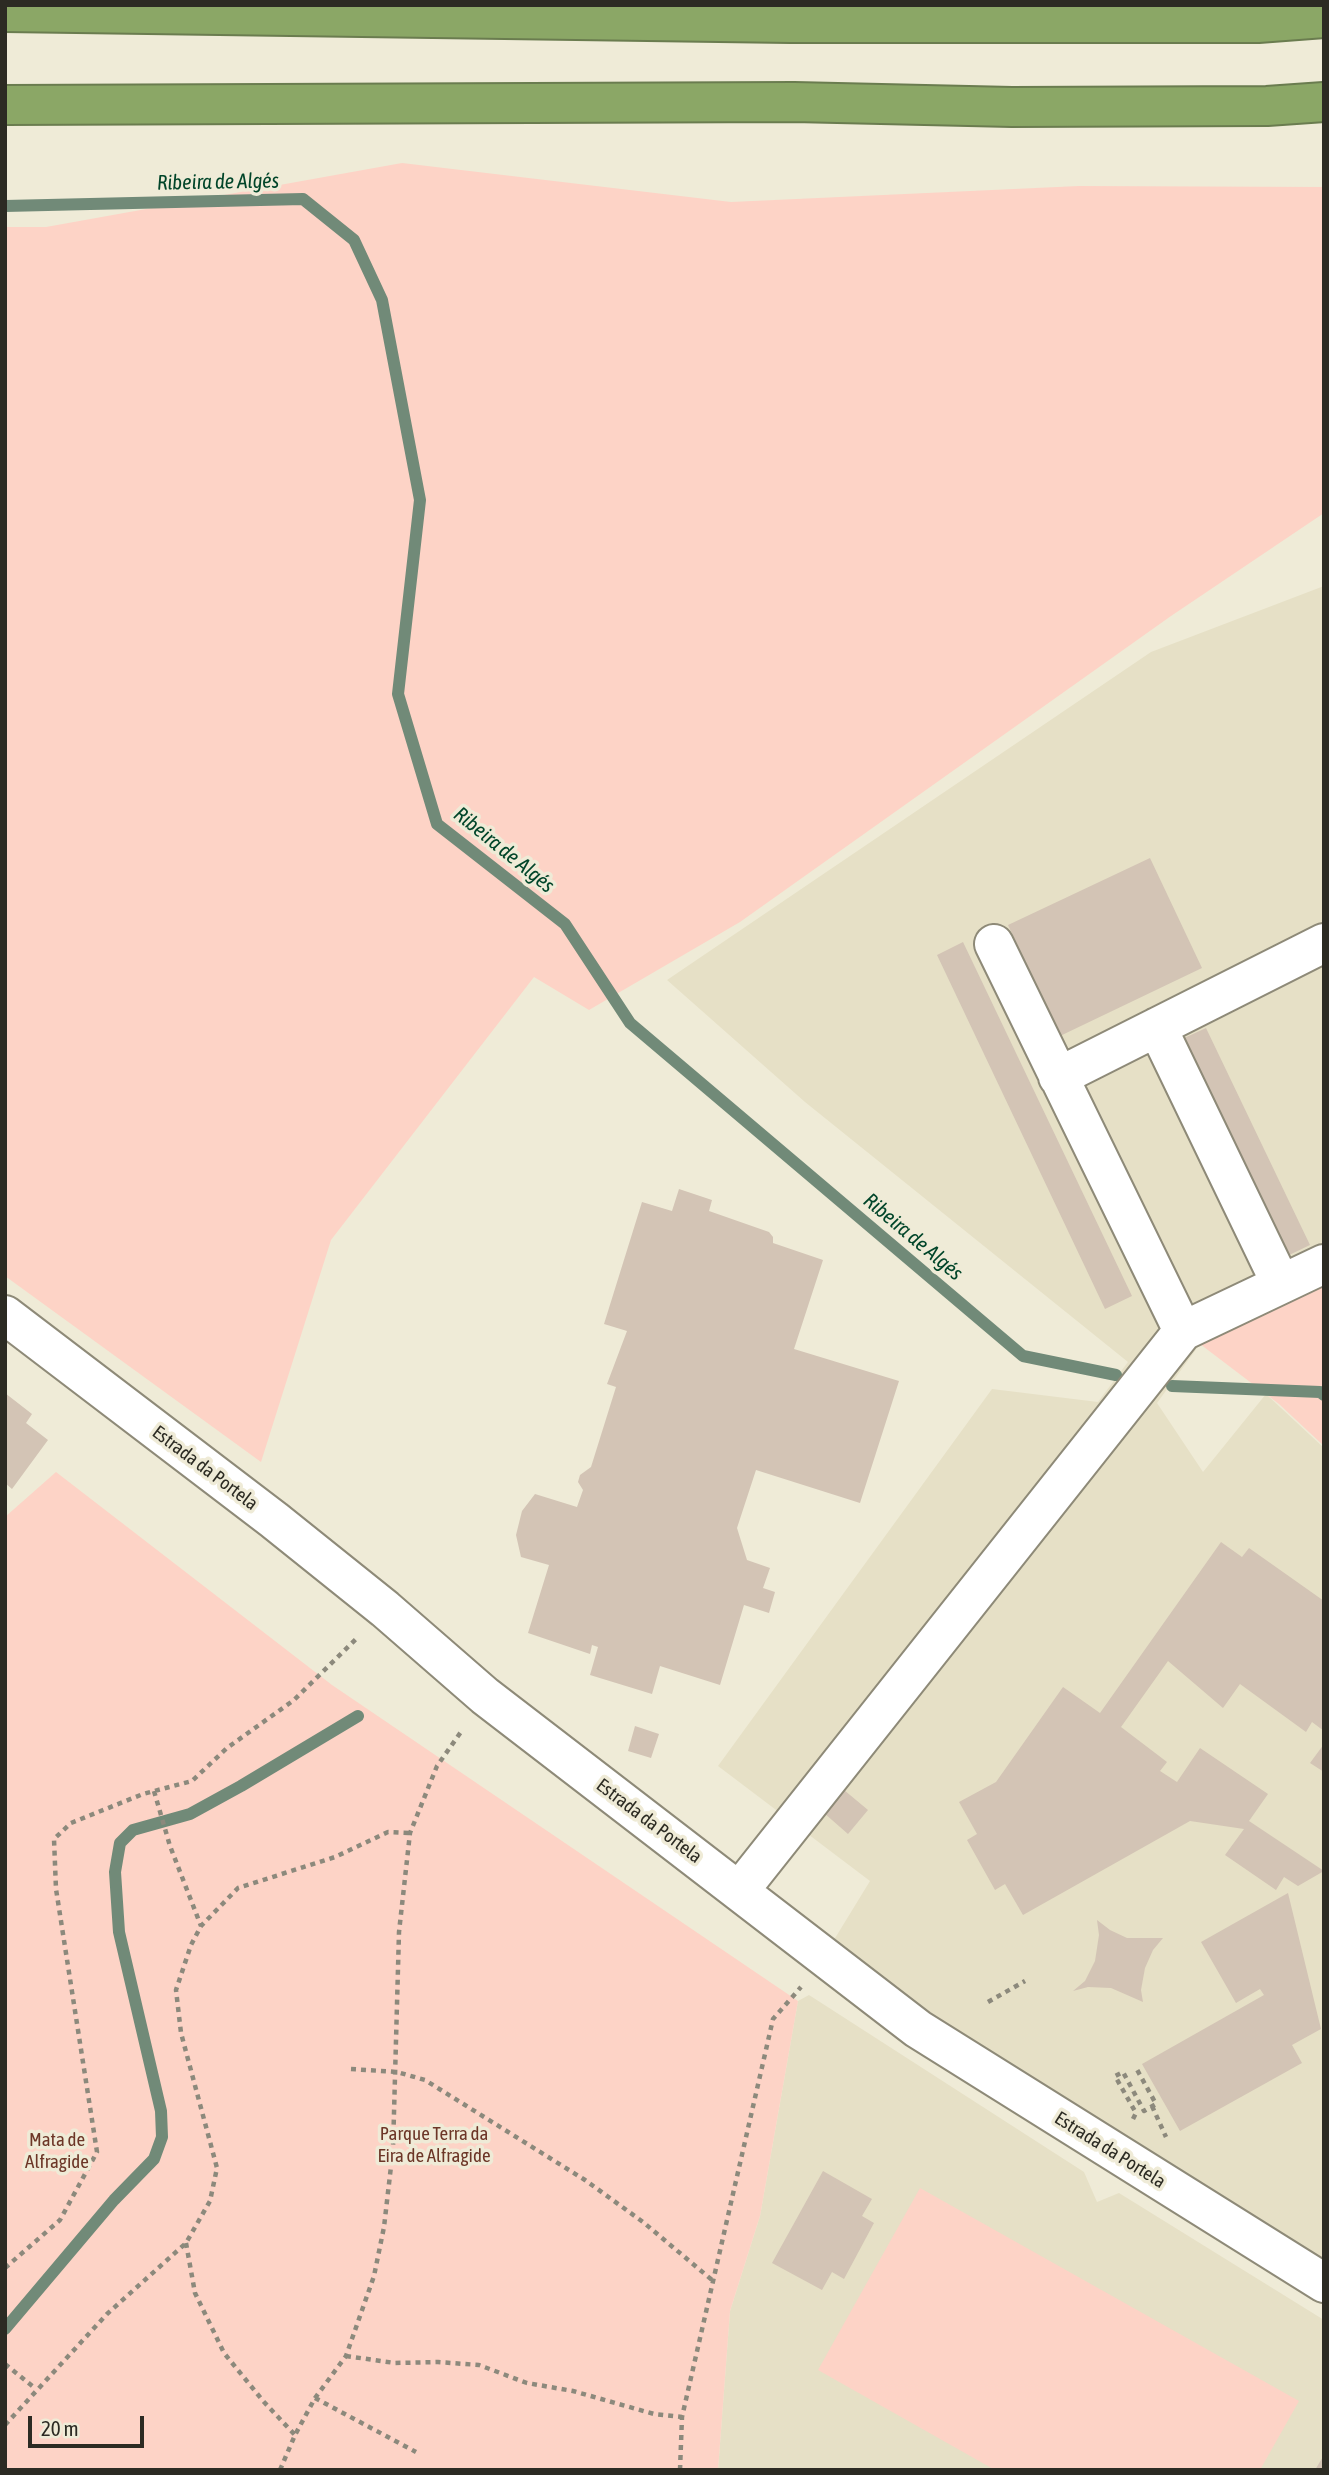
<!DOCTYPE html>
<meta charset="utf-8">
<style>
body{margin:0}
#map{position:relative;width:1329px;height:2475px;overflow:hidden;background:#efebd7;font-family:"Asap Condensed",sans-serif}
canvas{display:block}
.frame{position:absolute;inset:0;border:7px solid #2c2b23;pointer-events:none}
.scale{position:absolute;left:28px;top:2416px;width:116px;height:32px;box-sizing:border-box;border:4px solid #2c2b23;border-top:0;padding-left:9px;font-size:21px;line-height:24px;white-space:nowrap;color:#2c2b23;-webkit-text-stroke:5px #efebd7;paint-order:stroke}
</style>
<div id="map">
<canvas width="1329" height="2475"></canvas>
<div class="frame"></div>
<div class="scale">20 m</div>
</div>
<script>
const c = document.querySelector('canvas').getContext('2d');
c.lineJoin = 'round';
function paint(path, color) { c.fillStyle = color; c.fill(path, 'evenodd'); }
const poly = rows => new Path2D(rows.map(r => 'M' + r).join(''));
function strokePath(path, color, width, dash) { c.strokeStyle = color; c.lineWidth = width; c.lineCap = dash ? 'butt' : 'round'; c.setLineDash(dash || []); c.stroke(path); }
function label(font, color, halo, rows, align = 'center') {
  c.font = font + ' "Asap Condensed",sans-serif'; c.lineWidth = 7; c.setLineDash([]); c.textBaseline = 'middle'; c.strokeStyle = halo; c.fillStyle = color; for (const [text, x, y, turn = 0] of rows) {
    c.save(); c.translate(x, y); c.rotate((+turn || 0) * Math.PI / 180); c.textAlign = isNaN(turn) ? turn : align; if (halo) c.strokeText(text, 0, 0); c.fillText(text, 0, 0); c.restore();
  }
}
paint(poly([
 [1324,586,1324,1282,1200,1344,1157,1403,1203,1472,1266,1394,1324,1448,1324,2267,923,2023,829,1948,870,1881,718,1766,992,1389,1098,1402,1128,1362,805,1102,667,980,1151,652],
 [809,1995,1084,2172,1097,2202,1119,2193,1324,2320,1324,2470,718,2470,730,2311,760,2216,798,2001]
]), '#e6e0c6');
paint(poly([
 [402,163,731,202,1079,186,1324,187,1324,513,1171,616,740,922,589,1010,534,977,331,1240,261,1462,5,1276,5,227,46,227],
 [1324,1282,1324,1446,1279,1404,1200,1344],
 [56,1472,332,1685,798,2001,760,2216,730,2311,718,2470,5,2470,5,1517],
 [920,2188,1299,2401,1260,2470,995,2470,818,2370]
]), '#fdd3c6');
strokePath(poly([
 [5,206,303,199,354,240,382,300,420,500,398,694,437,824,565,924,630,1023,1023,1356,1116,1375],
 [1172,1386,1320,1392,1324,1395],
 [5,2329,114,2200,154,2159,162,2137,161,2111,119,1932,115,1872,120,1843,133,1830,190,1814,241,1786,358,1716]
]), '#718a78', 12);
paint(poly([
 [1150,858,1202,968,1060,1036,1008,925],
 [963,942,1132,1296,1105,1309,937,955],
 [1206,1028,1310,1245,1285,1257,1182,1039],
 [679,1189,712,1200,709,1211,769,1232,773,1237,773,1243,823,1260,794,1349,899,1381,860,1503,756,1470,737,1528,747,1560,770,1568,763,1588,775,1592,769,1613,744,1605,720,1685,660,1666,652,1694,590,1675,598,1647,592,1645,590,1654,528,1633,549,1565,521,1557,516,1535,522,1511,535,1494,577,1507,583,1490,578,1482,580,1475,591,1467,616,1387,607,1384,627,1331,604,1324,642,1202,672,1211],
 [5,1393,32,1414,26,1423,48,1440,12,1489,5,1483],
 [1221,1542,1242,1557,1249,1548,1324,1601,1324,1731,1312,1722,1306,1732,1240,1684,1223,1708,1168,1661,1121,1727,1167,1762,1160,1771,1177,1782,1200,1748,1268,1794,1249,1821,1324,1871,1298,1886,1284,1877,1276,1890,1225,1855,1244,1829,1190,1821,1023,1915,1005,1884,995,1890,967,1840,977,1834,959,1802,996,1782,1063,1687,1100,1713],
 [635,1726,659,1734,651,1758,628,1751],
 [1324,1744,1324,1772,1310,1763],
 [844,1790,868,1810,848,1834,824,1813],
 [1288,1893,1321,2029,1292,2045,1302,2063,1180,2131,1142,2064,1264,1995,1260,1989,1236,2003,1201,1942],
 [1097,1920,1110,1930,1127,1938,1163,1938,1153,1950,1145,1968,1141,1990,1143,2002,1111,1988,1088,1987,1073,1991,1085,1981,1095,1961,1099,1935],
 [823,2171,872,2199,862,2216,874,2223,844,2279,832,2272,822,2290,772,2263],
 [1324,2455,1324,2470,1315,2470]
]), '#d3c4b5');
const minor = poly([
 [994,944,1183,1331,1324,1264],
 [1157,1027,1281,1284],
 [1058,1077,1324,943],
 [5,1315,274,1520,385,1609,485,1696,918,2029,1324,2283],
 [740,1890,1183,1331]
]);
const highway = poly([
 [5,12,790,23,1258,23,1324,18],
 [5,105,794,102,1012,107,1267,106,1324,102]
]);
strokePath(minor, '#8e8a78', 42);
strokePath(highway, '#6a7c4f', 42);
strokePath(poly([
 [154,1791,170,1846,201,1926],
 [988,2002,1025,1981],
 [351,2069,397,2072,425,2080,585,2180,643,2222,712,2280],
 [1152,2106,1166,2137],
 [1133,2119,1136,2113,1115,2076,1123,2072,1144,2111,1156,2104,1135,2066],
 [186,2243,195,2293,224,2353,264,2402,295,2435],
 [5,2268,60,2220,97,2152,56,1889,54,1839,71,1823,143,1794,192,1781,227,1748,294,1700,358,1637],
 [346,2356,395,2363,438,2362,479,2365,527,2383,573,2391,654,2414,682,2417],
 [5,2364,36,2389],
 [315,2398,416,2452],
 [5,2425,107,2314,186,2243,210,2201,217,2168,181,2033,176,1990,191,1945,201,1926,238,1888,335,1857,388,1832,410,1833],
 [280,2470,295,2435,315,2398,346,2356,374,2276,384,2227,393,2149,399,1932,410,1833,437,1766,463,1729],
 [680,2470,682,2417,773,2019,801,1987]
]), '#8c897c', 4.5, [5, 5]);
strokePath(minor, '#fff', 38);
strokePath(highway, '#8ba766', 38);
label('19px', '#2c2b23', '#efebd7', [
 ["Estrada da Portela",205,1468,37],
 ["Estrada da Portela",649,1821,37],
 ["Estrada da Portela",1110,2150,32]
]);
label('19px', '#6c3627', '#efebd7', [
 ["Parque Terra da",434,2134],
 ["Eira de Alfragide",434,2156],
 ["Mata de",57,2140],
 ["Alfragide",57,2162]
]);
label('italic 21px', '#004529', '#efebd7', [
 ["Ribeira de Algés",218,182,-1],
 ["Ribeira de Algés",504,850,39],
 ["Ribeira de Algés",913,1237,40]
]);
</script>
